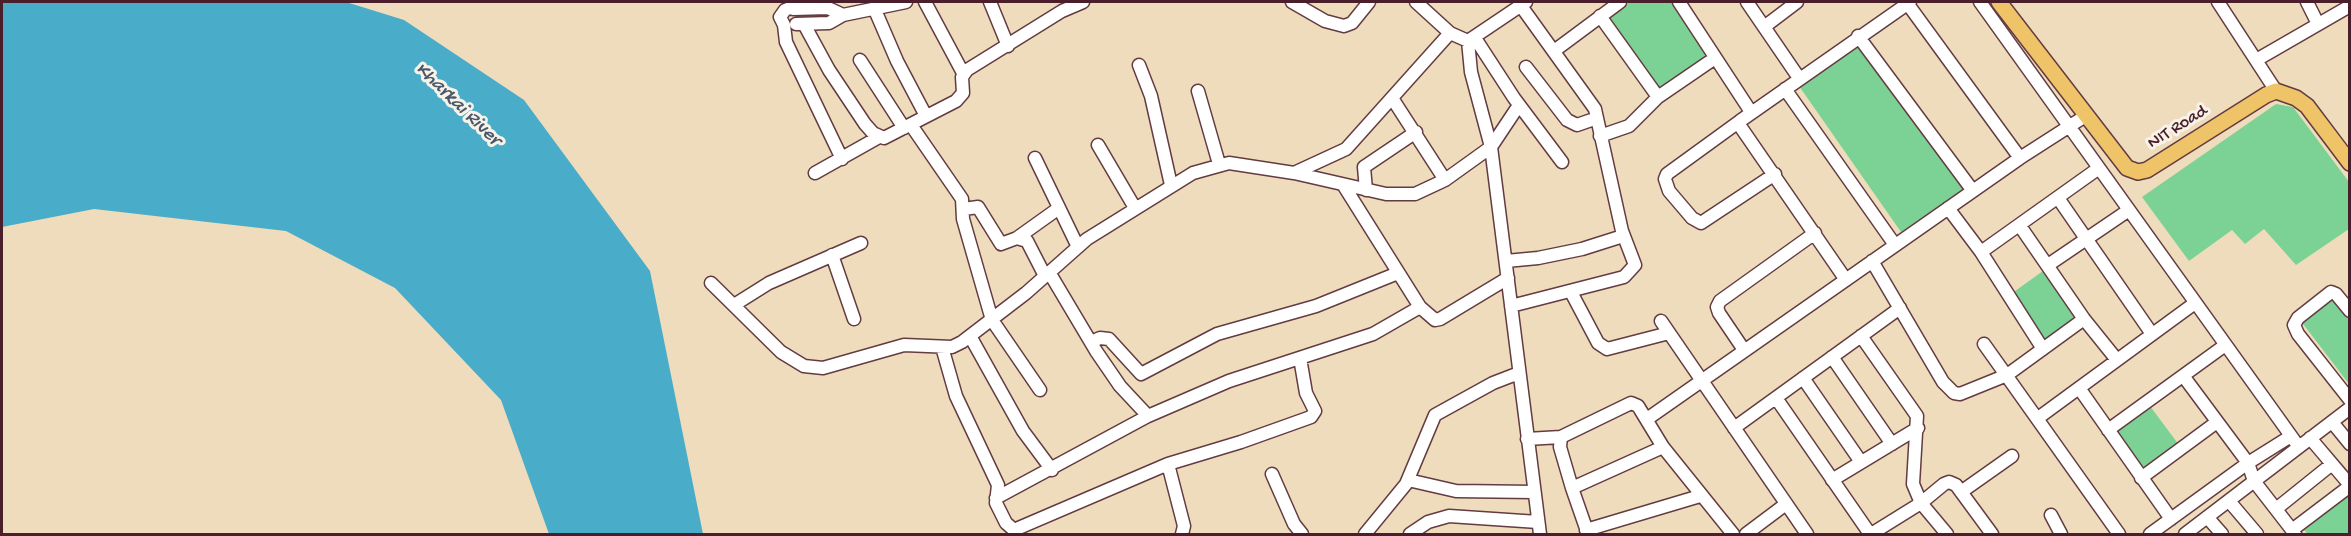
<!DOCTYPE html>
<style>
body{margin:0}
#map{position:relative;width:2351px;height:536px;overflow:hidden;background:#efdcbc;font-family:"Gochi Hand",sans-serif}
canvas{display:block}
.frame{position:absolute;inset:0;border:3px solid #4a1f2b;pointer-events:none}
</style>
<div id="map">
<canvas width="2351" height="536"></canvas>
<div class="frame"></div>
</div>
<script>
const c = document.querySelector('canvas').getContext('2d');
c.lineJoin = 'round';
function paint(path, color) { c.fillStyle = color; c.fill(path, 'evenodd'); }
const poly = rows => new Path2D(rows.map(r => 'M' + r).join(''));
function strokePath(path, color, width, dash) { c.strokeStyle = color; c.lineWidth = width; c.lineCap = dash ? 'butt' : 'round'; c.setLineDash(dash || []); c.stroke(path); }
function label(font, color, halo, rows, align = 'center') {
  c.font = font + ' "Gochi Hand",sans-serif'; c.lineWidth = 6; c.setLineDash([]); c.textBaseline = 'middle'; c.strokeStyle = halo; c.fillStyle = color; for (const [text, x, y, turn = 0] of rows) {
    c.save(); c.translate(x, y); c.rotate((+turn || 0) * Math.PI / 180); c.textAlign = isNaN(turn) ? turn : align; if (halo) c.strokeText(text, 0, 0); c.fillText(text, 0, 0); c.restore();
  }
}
paint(poly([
 [1630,2,1675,2,1710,54,1659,90,1609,17],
 [1860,43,1964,189,1901,232,1799,86],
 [2276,104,2293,107,2349,182,2349,229,2296,265,2264,229,2245,244,2232,230,2189,261,2142,197],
 [2047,268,2080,318,2044,344,2011,294],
 [2334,295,2349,315,2349,384,2300,320],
 [2150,406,2179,445,2142,472,2114,431],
 [2349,493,2349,534,2308,534,2304,530]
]), '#7cd295');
paint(poly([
 [2,2,346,2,404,20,524,100,650,271,703,534,549,534,501,400,395,288,286,231,94,209,2,227]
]), '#49acc8');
const minor = poly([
 [925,2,963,73],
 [990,2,1008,46],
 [1292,2,1325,21,1344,26,1352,23,1369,2],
 [1416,2,1450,33,1468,41,1526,2],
 [1679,2,1751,112],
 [1747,2,1799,78],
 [1980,2,2299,447],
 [2218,2,2276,91],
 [2307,2,2318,24],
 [1907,3,2020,158],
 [790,8,785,10,780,17,784,25,786,42,842,159],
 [793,9,828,8,843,15],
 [875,10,897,61,926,116],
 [1600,16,1658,97,1715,58],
 [796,24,829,23,843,15,906,2],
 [805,26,829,70,865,124,873,133,884,138,956,101,963,93,962,77,967,70,1062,11,1083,2],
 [1764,27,1797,2],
 [1858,36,1973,191],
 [1475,38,1514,98,1562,162],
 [1468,41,1471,72,1491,147,1540,534],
 [1554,51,1620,2],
 [2258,59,2350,6],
 [860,60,904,128],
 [1139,65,1151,96,1171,185],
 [1526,67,1567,120,1577,125,1597,118],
 [1785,89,1895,245],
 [1198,91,1219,164],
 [1392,98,1445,180],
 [1740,121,1667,174,1665,179,1669,191,1692,218,1701,223,1775,174],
 [911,125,962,199,963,219,992,320,1040,390],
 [1600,136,1629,126,1658,97],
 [1098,145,1135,208],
 [1035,158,1078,247],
 [815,173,879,137],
 [1294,173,1346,149,1450,33],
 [1344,186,1420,307,1435,320,1440,319,1508,278],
 [1366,190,1364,167,1416,132],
 [2058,198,2152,334],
 [1948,208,1981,252,2043,349],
 [964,209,978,207,1001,244,1017,238,1027,241,1045,276],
 [2020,226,2084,319,2117,360],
 [1017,238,1059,208],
 [1981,252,2099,168],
 [832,255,854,319],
 [1506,261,1538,258,1582,249,1623,236],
 [1872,261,1943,382,1954,393,1960,394,2007,375,2084,319],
 [2048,265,2129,210],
 [1049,272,1096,351,1120,386,1148,416,1229,381,1373,334,1420,307],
 [1846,280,1740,126,1740,121,1910,2],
 [711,283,781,352,804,366,823,368,904,345,952,347,962,342,1026,293,1087,239,1193,173,1229,163,1294,173,1386,194,1415,194,1445,180,1491,147,1519,105],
 [1571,292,1598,343,1607,349,1669,333],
 [734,305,769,283,861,243],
 [1511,306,1624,277,1635,265,1622,231,1595,109,1521,6],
 [2350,311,2336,294,2331,292,2298,318,2294,325,2298,334,2350,400],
 [1661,321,1807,534],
 [970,336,1023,431,1052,470],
 [1861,336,1917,416,1913,484,1921,503,1944,484,1949,482,1956,485,1992,534],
 [1091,342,1100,338,1109,339,1141,374,1217,334,1316,306,1398,273],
 [1984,344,2119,534],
 [942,347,956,396,998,485,996,503,1006,523,1014,530,1168,464,1241,442,1311,417,1315,411,1306,393,1300,358],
 [1744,350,1719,313,1717,307,1720,301,1815,233],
 [1832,357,1892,444],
 [2184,377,2248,463,2254,481,2292,530],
 [1803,378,1861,462],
 [2079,388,2171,519],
 [1776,398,1870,534],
 [2038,418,2195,303],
 [1647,419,2020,158,2087,115],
 [2332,422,2350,444],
 [1734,428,1900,308],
 [2108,430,2224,346],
 [2310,438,2350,485],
 [1527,439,1561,437],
 [1168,464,1184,526,1182,534],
 [1272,474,1294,524,1302,534],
 [2141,478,2217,422],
 [1408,480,1456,491,1534,492],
 [1832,480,1918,428],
 [1572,488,1663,447],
 [1961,492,2012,456],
 [996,498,1148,416],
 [2229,501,2257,534],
 [2276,509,2332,464],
 [2051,515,2061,534],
 [2207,517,2222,534],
 [1586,530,1700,496],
 [1365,534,1406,484,1435,415,1493,383,1519,373],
 [1410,534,1428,522,1449,516,1538,522],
 [1588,534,1572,488,1560,447,1561,437,1631,403,1638,406,1663,447,1733,534],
 [1746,534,1786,504],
 [1871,534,1921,503,1947,534],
 [2150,534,2248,463,2291,436],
 [2185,534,2350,408],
 [2295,534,2292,530,2350,486]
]);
const major = poly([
 [1999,2,2127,168,2138,172,2147,170,2266,95,2276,91,2296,98,2307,106,2350,163]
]);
strokePath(minor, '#633b41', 15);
strokePath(major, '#633b41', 18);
strokePath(minor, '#fff', 12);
strokePath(major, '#efc469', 15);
label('18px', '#4a1f2b', '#f7f3e8', [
 ["NIT Road",2178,128,-32]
]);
label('italic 20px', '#4a576a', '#f7f3e8', [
 ["Kharkai River",457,105,44]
]);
</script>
